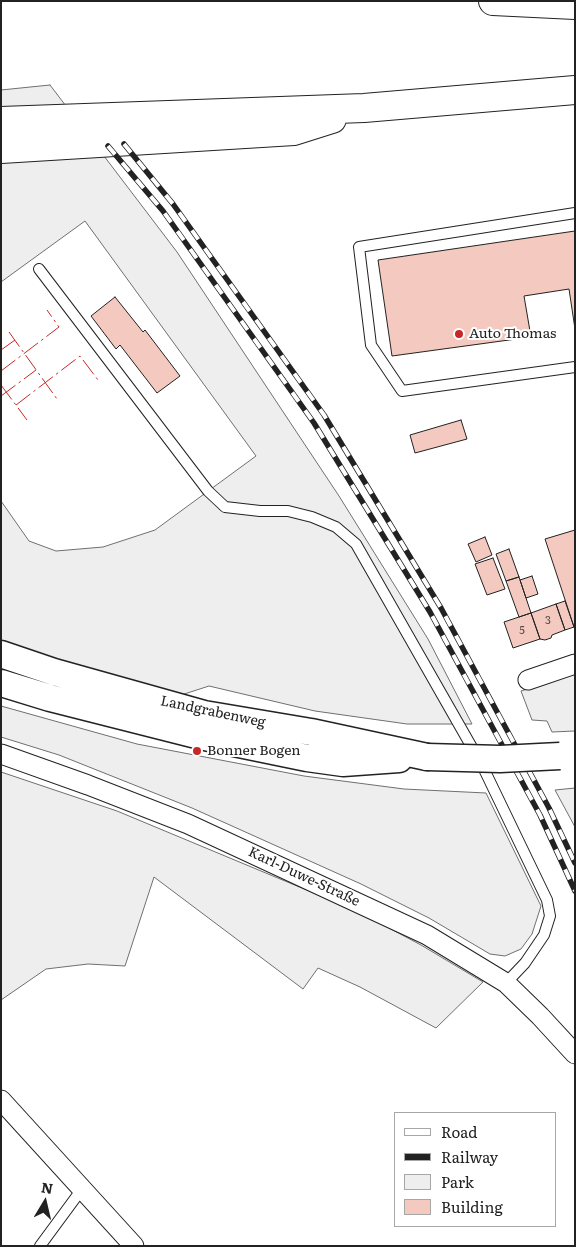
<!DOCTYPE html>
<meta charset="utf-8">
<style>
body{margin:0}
#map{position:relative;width:576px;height:1247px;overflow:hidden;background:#fff;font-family:Literata,serif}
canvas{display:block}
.frame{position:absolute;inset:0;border:2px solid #222;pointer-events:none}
.legend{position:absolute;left:394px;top:1112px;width:162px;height:115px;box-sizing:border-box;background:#fff;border:1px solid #a7a7a7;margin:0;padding:6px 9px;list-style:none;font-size:15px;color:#222}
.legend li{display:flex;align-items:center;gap:10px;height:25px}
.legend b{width:25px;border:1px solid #a7a7a7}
.north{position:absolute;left:20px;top:1177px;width:50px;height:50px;-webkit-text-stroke:4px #fff;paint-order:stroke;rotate:9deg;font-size:14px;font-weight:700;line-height:20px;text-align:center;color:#222}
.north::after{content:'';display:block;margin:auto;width:18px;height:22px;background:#222;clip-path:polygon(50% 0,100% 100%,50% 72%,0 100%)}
</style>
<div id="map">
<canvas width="576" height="1247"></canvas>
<div class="frame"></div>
<ul class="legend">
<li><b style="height:6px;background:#fff"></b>Road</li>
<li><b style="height:6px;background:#222"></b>Railway</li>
<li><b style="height:14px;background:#eee"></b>Park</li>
<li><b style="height:14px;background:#f3c9c0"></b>Building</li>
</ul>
<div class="north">N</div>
</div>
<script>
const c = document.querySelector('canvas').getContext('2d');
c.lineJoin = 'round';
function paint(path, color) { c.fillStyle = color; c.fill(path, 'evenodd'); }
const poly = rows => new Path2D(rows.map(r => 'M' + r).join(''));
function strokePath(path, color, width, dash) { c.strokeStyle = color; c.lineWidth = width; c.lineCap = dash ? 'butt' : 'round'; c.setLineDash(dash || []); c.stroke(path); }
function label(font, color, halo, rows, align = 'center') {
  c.font = font + ' Literata,serif'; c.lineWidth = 4; c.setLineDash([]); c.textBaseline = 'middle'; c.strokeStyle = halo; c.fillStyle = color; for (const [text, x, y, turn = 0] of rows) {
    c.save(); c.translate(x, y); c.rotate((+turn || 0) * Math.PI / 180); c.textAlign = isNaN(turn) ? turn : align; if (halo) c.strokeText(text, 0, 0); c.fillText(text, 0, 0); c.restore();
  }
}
const green = poly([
 [50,85,177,252,339,496,428,639,472,724,407,724,315,711,209,686,175,697,87,670,1,640,1,501,29,541,56,551,103,547,155,530,256,456,85,221,1,282,1,90,50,85],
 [575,674,575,731,552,732,547,721,532,720,521,691,575,674],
 [1,706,137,744,304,776,404,789,486,793,541,906,532,934,521,949,505,956,490,954,429,918,361,884,192,808,59,755,1,737,1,706],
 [1,772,117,811,357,911,421,945,483,982,436,1028,360,987,318,968,303,989,154,877,125,966,88,964,46,969,1,1000,1,772],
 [575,788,575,827,555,790,575,788]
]);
paint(green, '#eee');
strokePath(green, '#6f6f6f', 1);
const building = poly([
 [575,231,575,329,569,289,524,296,531,337,392,356,378,260,575,231],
 [115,297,143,332,145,330,180,376,157,393,120,345,116,349,91,316,115,297],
 [461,420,467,439,415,453,410,435,461,420],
 [575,530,575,630,545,539,575,530],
 [485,537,492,555,476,562,468,544,485,537],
 [509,549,519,577,506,581,496,554,509,549],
 [493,558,505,589,487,595,475,564,493,558],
 [532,576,538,594,526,598,520,580,532,576],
 [519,577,531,613,519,617,506,581,519,577],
 [565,601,574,627,565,630,556,604,565,601],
 [556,604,565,630,552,635,551,638,545,640,540,639,531,613,556,604],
 [531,613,540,639,513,648,504,622,531,613]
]);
paint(building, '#f3c9c0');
strokePath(building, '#222', 1);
const service = poly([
 [575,213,359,247,371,345,402,391,575,367],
 [39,269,208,491,225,507,260,511,288,511,312,517,336,527,356,544,482,765,547,900,550,916,544,935,525,963,506,983],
 [40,1246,82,1189]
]);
const minor = poly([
 [528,680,575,664],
 [1,754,88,785,188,824,427,935,506,983,540,1016,575,1054],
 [1,1100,134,1246]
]);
const secondary = poly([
 [1,654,54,672,204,714,311,732,427,757],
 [1,683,50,698,200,736,307,758,343,763,399,759]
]);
const motorway = poly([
 [493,1,575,5],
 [1,121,364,108,575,90],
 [1,149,294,131,332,119]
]);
strokePath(service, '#222', 12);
strokePath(minor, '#222', 21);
strokePath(secondary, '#222', 29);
strokePath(motorway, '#222', 30);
strokePath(service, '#fff', 10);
strokePath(minor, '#fff', 19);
strokePath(secondary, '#fff', 26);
strokePath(motorway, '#fff', 28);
const rail = poly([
 [124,144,173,204,324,415,441,608,549,808,575,863],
 [108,146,163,211,314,423,430,612,540,815,575,891]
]);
strokePath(rail, '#222', 5.5);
strokePath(rail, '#fff', 4, [11]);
const secondaryBridge = poly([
 [427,757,500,759,560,756]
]);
strokePath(secondaryBridge, '#222', 29, []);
strokePath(secondaryBridge, '#fff', 26);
strokePath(poly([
 [9,332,57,399],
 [1,350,15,340],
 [1,371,59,327,47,310],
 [1,385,27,420],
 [1,396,36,370],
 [16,405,80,356,98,380]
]), '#c62828', 1, [18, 4, 2.5, 4]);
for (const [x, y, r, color] of [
 [459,334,5,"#c62828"],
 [197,751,5,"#c62828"]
]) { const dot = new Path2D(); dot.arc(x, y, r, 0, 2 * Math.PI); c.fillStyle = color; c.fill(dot); strokePath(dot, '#fff', 2); }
label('11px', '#564c4a', null, [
 ["3",548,621],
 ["5",522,631]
]);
label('14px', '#222', '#fff', [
 ["Auto Thomas",469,334],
 ["Bonner Bogen",207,751]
], 'left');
label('14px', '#222', '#fff', [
 ["Landgrabenweg",213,712,12],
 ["Karl-Duwe-Straße",304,877,25]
]);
</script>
